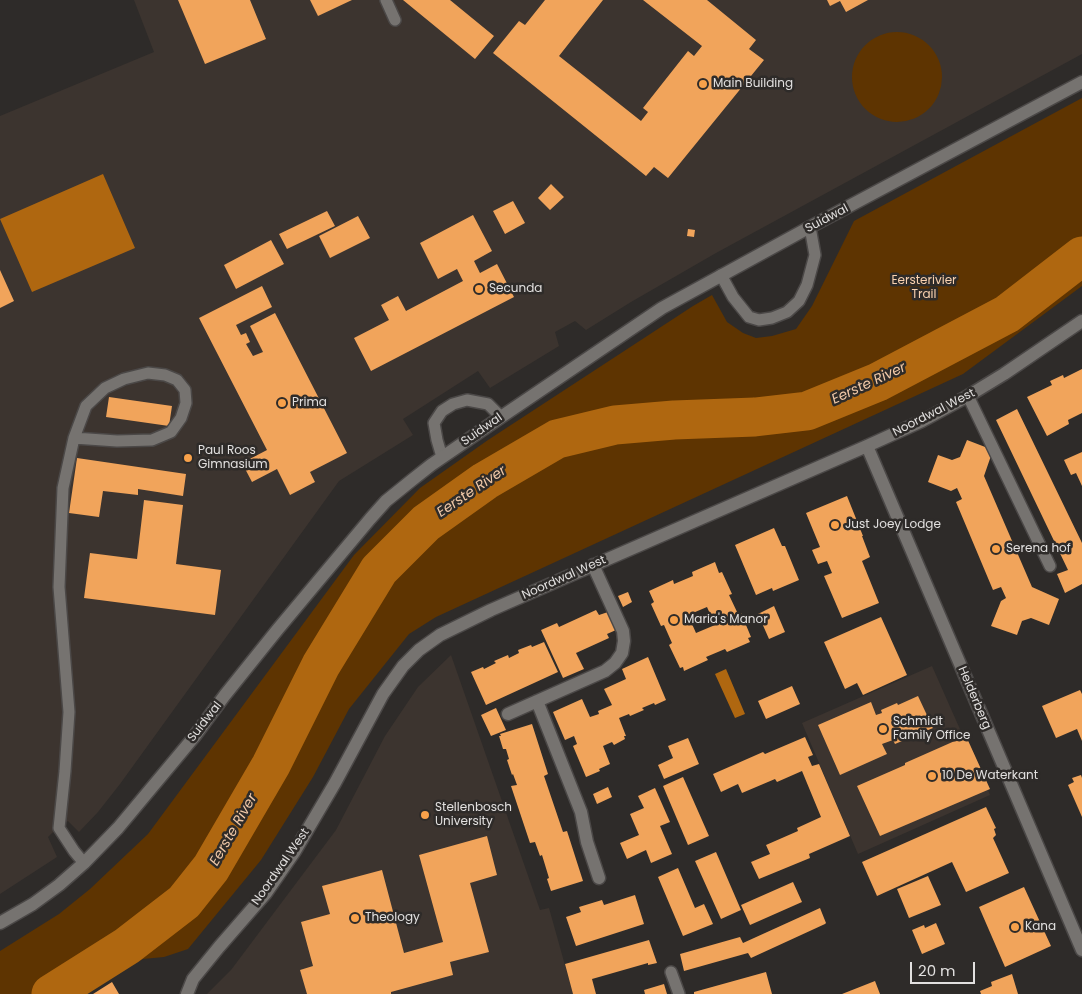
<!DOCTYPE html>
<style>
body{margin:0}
#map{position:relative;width:1082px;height:994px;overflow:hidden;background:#2e2b29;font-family:Poppins,sans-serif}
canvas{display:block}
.scale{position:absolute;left:910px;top:962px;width:65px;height:22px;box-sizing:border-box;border:2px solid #e2e0df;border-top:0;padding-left:6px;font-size:15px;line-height:18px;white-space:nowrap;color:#e2e0df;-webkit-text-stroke:4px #2e2b29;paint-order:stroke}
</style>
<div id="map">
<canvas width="1082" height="994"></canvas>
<div class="scale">20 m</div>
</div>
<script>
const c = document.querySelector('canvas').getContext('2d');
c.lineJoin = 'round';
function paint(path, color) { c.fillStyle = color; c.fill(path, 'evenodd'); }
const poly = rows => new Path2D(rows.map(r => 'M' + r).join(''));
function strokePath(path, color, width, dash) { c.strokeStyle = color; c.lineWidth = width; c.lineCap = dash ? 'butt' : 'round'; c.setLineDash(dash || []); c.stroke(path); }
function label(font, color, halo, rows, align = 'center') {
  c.font = font + ' Poppins,sans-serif'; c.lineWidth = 5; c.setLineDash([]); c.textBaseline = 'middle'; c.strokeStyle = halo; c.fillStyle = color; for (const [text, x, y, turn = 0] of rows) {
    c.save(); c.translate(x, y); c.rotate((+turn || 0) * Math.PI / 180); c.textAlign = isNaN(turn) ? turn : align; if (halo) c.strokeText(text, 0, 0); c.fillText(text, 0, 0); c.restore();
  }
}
paint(poly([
 [134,0,1082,0,1082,54,716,253,631,302,586,330,575,321,555,332,559,346,490,388,478,371,403,419,413,435,339,481,120,784,98,812,79,832,68,821,52,833,48,837,57,857,0,894,0,116,154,52],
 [451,655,540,910,549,908,573,994,207,994,231,970,336,830,385,736,418,687],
 [932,666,963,736,966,736,990,789,988,790,990,795,858,854,802,723]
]), '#3c342f');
paint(poly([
 '852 77a45 45 0 1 1 90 0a45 45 0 1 1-90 0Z',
 [1082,98,1082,286,963,374,436,617,409,634,349,709,313,777,261,860,188,949,164,957,143,959,129,966,84,994,0,994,0,951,59,914,90,889,148,834,354,555,420,488,488,440,693,306,712,295,727,322,743,333,756,338,772,336,796,329,812,306,854,221]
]), '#5e3401');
paint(poly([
 [103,174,135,248,32,292,0,219],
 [726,669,745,714,735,718,715,674]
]), '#af6710');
strokePath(poly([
 [51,994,127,946,184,902,211,868,271,765,321,665,379,570,426,523,485,481,557,439,615,425,674,420,755,417,807,411,878,382,1007,314,1082,256]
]), '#af6710', 39);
paint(poly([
 [178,0,250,0,266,39,205,64],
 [310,0,352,0,318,16],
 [403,0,450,0,494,36,475,59],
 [545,0,603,0,559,56,641,121,648,112,643,108,688,51,694,56,702,46,643,0,707,0,756,40,749,49,764,60,668,178,654,167,646,176,493,53,519,21,525,25],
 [827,0,868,0,846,12,840,1,830,6],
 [551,184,564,197,550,210,538,198],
 [513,201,525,223,505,234,493,211],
 [327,211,335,226,287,249,279,234],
 [473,215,492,251,474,261,480,273,497,264,514,297,371,371,354,338,389,320,381,305,398,296,406,311,463,281,457,269,438,279,420,243],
 [358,216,370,238,330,258,319,236],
 [688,229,695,230,694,237,687,236],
 [271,240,284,264,236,289,224,265],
 [0,270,14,301,0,308],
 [262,286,272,307,236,325,241,335,246,333,250,342,246,344,253,356,263,352,250,326,275,313,347,453,310,472,315,482,290,495,277,469,252,482,242,463,267,450,199,318],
 [1082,369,1082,413,1068,420,1069,424,1047,436,1027,397,1052,385,1050,381,1063,375,1064,378],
 [109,397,172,406,169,426,106,417],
 [1017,409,1082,543,1082,584,1065,593,1057,574,1068,570,996,420],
 [967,440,993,450,984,476,1032,587,1059,599,1049,625,1031,618,1022,621,1017,635,991,626,1001,601,1006,598,1001,587,993,590,956,502,962,499,957,488,951,491,928,482,938,455,952,460,960,457],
 [1082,452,1082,486,1076,473,1071,475,1064,460],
 [77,458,186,474,183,496,138,489,138,495,103,491,99,517,69,513],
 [847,496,863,536,862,536,870,557,862,561,879,603,842,618,824,576,832,573,827,561,818,564,812,550,820,547,806,513],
 [144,500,183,505,176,564,221,570,215,615,84,598,90,553,137,559],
 [774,528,782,546,785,546,799,580,773,591,772,588,756,595,735,545],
 [715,562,719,573,722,572,732,594,729,595,738,614,741,613,751,637,748,638,750,642,727,652,725,649,706,657,708,660,684,671,683,667,680,668,669,645,672,643,664,625,661,626,651,604,654,602,649,591,673,580,674,584,693,576,692,572],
 [707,607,715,625,696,633,688,615],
 [628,592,632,602,623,607,618,596],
 [774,606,785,632,769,639,758,614],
 [596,610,599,615,608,612,616,630,607,634,609,638,576,653,584,669,563,678,541,630,557,623,559,627],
 [881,617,907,675,863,695,857,683,845,689,824,642],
 [544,642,558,672,486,705,471,672,483,667,484,669,496,663,494,661,508,655,509,658,519,653,518,650,531,645,532,647],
 [648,657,666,700,655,705,654,703,642,708,644,710,630,716,629,714,619,718,626,736,624,736,625,739,614,745,612,742,603,746,610,764,599,769,600,771,586,777,573,746,577,744,574,736,565,740,553,712,582,699,590,717,599,714,598,711,612,705,604,689,626,679,622,669],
 [792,686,800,704,766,719,758,701],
 [1080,690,1082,694,1082,741,1077,729,1056,738,1042,706],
 [918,696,933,728,895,744,893,740,882,744,887,754,840,775,818,725,871,702,876,715,882,713,881,710,897,703,898,705],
 [496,708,506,730,491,736,481,715],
 [532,724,548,774,544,776,563,832,567,831,583,881,551,891,547,879,549,878,542,855,540,856,535,842,530,843,511,786,517,785,513,774,512,775,507,760,509,759,506,749,503,749,499,736,501,736,500,734],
 [966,736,990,789,880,836,857,786,905,765,905,763],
 [805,737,813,755,808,757,812,766,819,764,850,836,809,854,810,858,759,879,751,862,770,854,766,845,798,831,797,828,821,817,802,771,777,782,775,779,742,793,738,784,721,792,713,774,763,752,765,754],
 [688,738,699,764,664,779,658,765,673,758,668,746],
 [1081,775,1082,778,1082,817,1068,785,1074,782,1072,778],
 [683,777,709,836,688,845,663,786],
 [608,787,612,797,597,804,593,794],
 [655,788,670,822,660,826,672,854,651,863,646,850,627,859,620,843,639,835,630,814,644,808,638,796],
 [986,807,996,828,994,829,996,835,993,838,1009,873,966,892,952,862,877,896,862,862],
 [487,836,497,875,470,883,489,952,450,962,453,975,391,992,391,994,307,994,300,970,313,966,301,922,330,914,322,886,382,870,404,953,443,942,419,855],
 [716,852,741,910,721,919,695,861],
 [678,868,695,908,704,904,713,924,683,936,658,877],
 [928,876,941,905,909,918,897,889],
 [793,882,802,902,750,925,741,905],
 [1024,887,1051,946,1005,967,979,907],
 [635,895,644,924,576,946,566,917,581,912,579,907,602,900,604,905],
 [820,908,826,923,825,924,751,958,748,953,684,971,680,954,740,937,743,943],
 [936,923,945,944,922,954,912,930,924,925,925,928],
 [649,940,657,963,648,965,648,963,592,979,596,994,573,994,565,964],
 [766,972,772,994,694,994,694,992],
 [1012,974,1018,994,981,994,980,991,992,986,991,982],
 [875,981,880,994,842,994],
 [112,982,119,994,93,994],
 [664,984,667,994,645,994,644,990]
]), '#f1a45b');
const service = poly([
 [386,0,395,20],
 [721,275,733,297,749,317,759,320,772,318,787,312,799,301,807,285,815,255,810,227],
 [968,396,1050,566],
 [74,438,117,441,152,440,171,432,181,418,186,403,185,390,177,380,165,375,148,373,124,379,105,388,86,406,74,438,63,488,59,587,69,712,65,771,59,828,74,851,84,863],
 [442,457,437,440,434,423,442,411,453,404,467,400,488,404,501,417],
 [671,972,679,994]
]);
const minor = poly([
 [867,446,1082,950],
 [537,701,581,812,587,842,599,878],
 [508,714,605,671,615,663,622,653,624,641,623,631,593,565],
 [0,923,33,904,59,885,84,863,118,828,194,737,225,695,278,629,370,519,386,501,412,480,431,465,501,417,662,308,810,227,1082,82],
 [187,994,193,979,219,947,266,893,295,851,335,783,383,694,403,666,419,650,440,635,491,610,867,446,922,421,968,396,1004,374,1082,321]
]);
strokePath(service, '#4b4847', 14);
strokePath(minor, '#4b4847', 15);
strokePath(service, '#767370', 11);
strokePath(minor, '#767370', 12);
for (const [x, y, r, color] of [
 [703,84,5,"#f8a14a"],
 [479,289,5,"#f8a14a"],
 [282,403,5,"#f8a14a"],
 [188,458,5,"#f8a14a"],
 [835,525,5,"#f8a14a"],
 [996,549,5,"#f8a14a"],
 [674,620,5,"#f8a14a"],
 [883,729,5,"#f8a14a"],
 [932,776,5,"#f8a14a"],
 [425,815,5,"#f8a14a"],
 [355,918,5,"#f8a14a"],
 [1015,927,5,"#f8a14a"]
]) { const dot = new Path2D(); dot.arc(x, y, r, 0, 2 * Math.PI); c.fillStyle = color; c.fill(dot); strokePath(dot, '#2e2b29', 2); }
label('12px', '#e2e0df', '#2e2b29', [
 ["Main Building",713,84],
 ["Secunda",489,289],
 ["Prima",292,403],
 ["Paul Roos",198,451],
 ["Gimnasium",198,465],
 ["Just Joey Lodge",845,525],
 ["Serena hof",1006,549],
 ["Maria's Manor",684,620],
 ["Schmidt",893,722],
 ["Family Office",893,736],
 ["10 De Waterkant",942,776],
 ["Stellenbosch",435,808],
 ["University",435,822],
 ["Theology",365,918],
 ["Kana",1025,927]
], 'left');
label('12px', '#e2e0df', '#2e2b29', [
 ["Suidwal",827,219,-28],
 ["Noordwal West",934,413,-27],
 ["Suidwal",482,430,-35],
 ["Noordwal West",564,578,-24],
 ["Helderberg",974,698,67],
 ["Suidwal",205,722,-52],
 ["Noordwal West",281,867,-55]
]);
label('12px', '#f9d1af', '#2e2b29', [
 ["Eersterivier",924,281],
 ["Trail",924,295]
]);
label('italic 14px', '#f1c9a8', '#2e2b29', [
 ["Eerste River",869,384,-25],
 ["Eerste River",472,492,-34],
 ["Eerste River",234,830,-60]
]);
</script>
